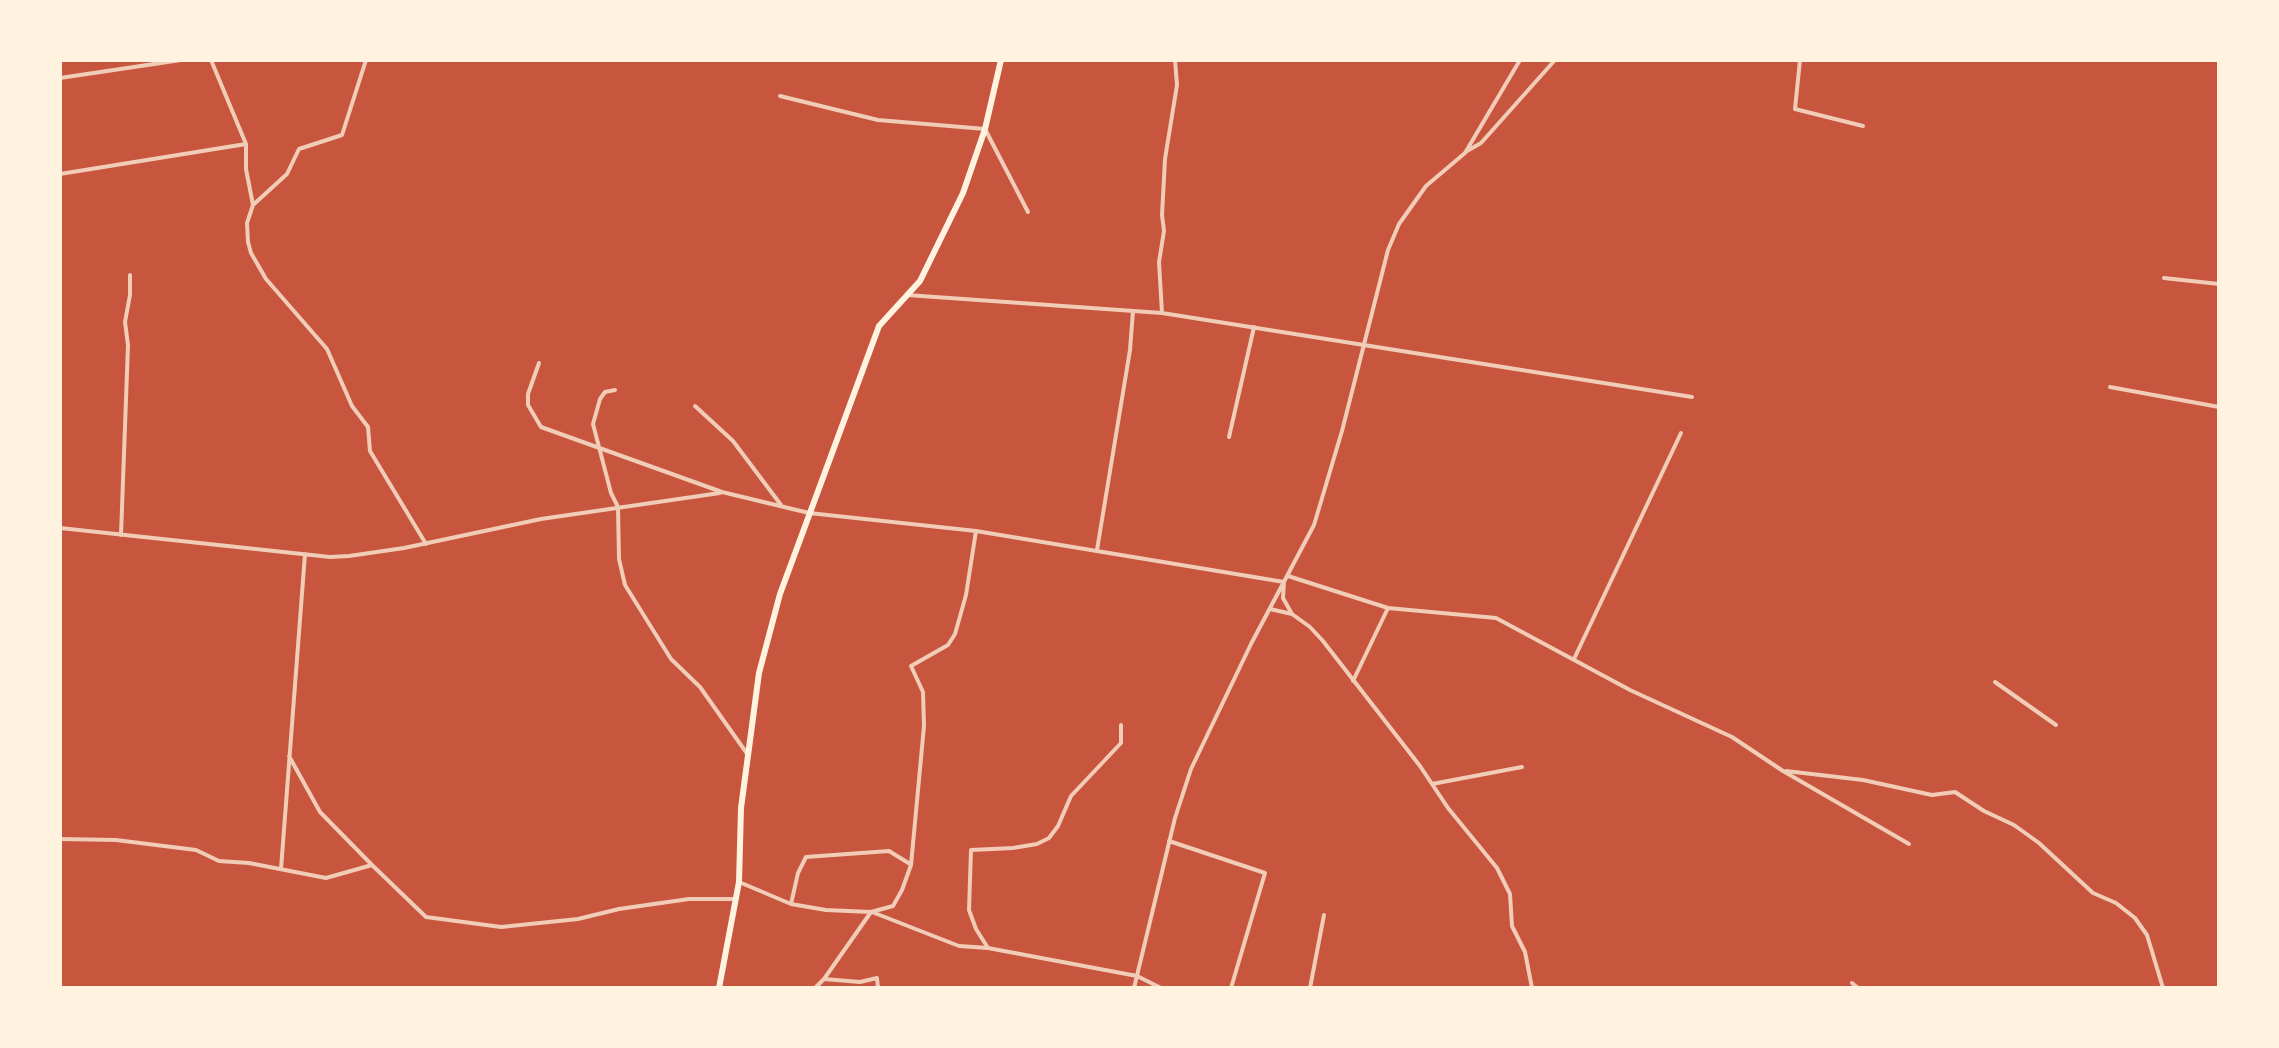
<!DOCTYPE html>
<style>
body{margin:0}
#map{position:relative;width:2279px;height:1048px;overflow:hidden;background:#c8553d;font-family:"Work Sans",sans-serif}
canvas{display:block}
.frame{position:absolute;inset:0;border:62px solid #fff3e0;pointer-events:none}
</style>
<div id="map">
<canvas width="2279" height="1048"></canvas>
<div class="frame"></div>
</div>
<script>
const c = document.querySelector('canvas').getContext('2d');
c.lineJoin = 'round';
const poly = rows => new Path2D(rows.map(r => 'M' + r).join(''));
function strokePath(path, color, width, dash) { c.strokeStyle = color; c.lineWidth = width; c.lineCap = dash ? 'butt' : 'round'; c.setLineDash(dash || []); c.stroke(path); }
strokePath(poly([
 [211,60,246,144,246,169,253,205],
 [366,60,342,135,299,149,287,174,253,205,247,223,248,242,251,253,266,279,327,349,352,406,368,427,370,451,426,544],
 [1800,60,1795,109,1863,126],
 [60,78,181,60],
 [780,96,878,120,985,129,1028,212],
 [1467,151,1481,143,1555,60],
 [60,174,246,144],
 [2164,278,2219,284],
 [907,295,1162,313,1692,397],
 [1162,313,1159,262,1164,231,1162,215,1165,159,1177,85,1175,60],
 [539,363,528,394,528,405,541,427,722,492,809,513,976,531,1284,582,1283,598,1292,614],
 [2110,387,2219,407],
 [615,390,605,392,600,399,593,424,611,493,618,507,619,559,625,585,671,659,700,687,748,755],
 [695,406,733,441,781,505],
 [1229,437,1254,327],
 [60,528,330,557,349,556,404,548,541,519,720,493],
 [121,535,128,345,125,322,130,295,130,275],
 [1097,550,1130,350,1133,311],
 [1288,576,1388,608,1496,618,1630,690,1732,737,1783,771,1909,844],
 [1270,609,1292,614,1310,627,1323,641,1420,766,1448,808,1497,868,1510,894,1512,926,1525,952,1532,988],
 [1574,659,1681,433],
 [1353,681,1388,608],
 [1995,682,2056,725],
 [289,756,320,812,372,865],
 [1786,771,1863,780,1932,795,1955,792,1984,811,2014,825,2039,843,2093,893,2116,903,2135,918,2147,935,2163,988],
 [1432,784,1522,767],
 [60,839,116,840,196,850,219,861,249,863,326,878,372,865,426,917,501,927,578,919,619,909,689,899,734,899],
 [1169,841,1265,873,1231,988],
 [281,869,305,554],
 [739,882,791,904,826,910,871,912,893,906,902,890,911,865,924,726,923,692,911,666,948,645,955,634,966,595,976,531],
 [791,904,798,873,806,857,889,851,910,864],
 [872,912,959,946,988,948,1137,976,1161,988],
 [988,948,976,929,969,910,971,850,1013,848,1037,844,1049,838,1058,826,1071,796,1121,743,1121,725],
 [824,979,860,982,877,978,878,988],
 [1852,983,1858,988],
 [815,988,824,979,871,912],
 [1134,988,1175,818,1191,769,1251,644,1314,525,1342,431,1388,250,1399,224,1426,186,1465,153,1520,60],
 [1310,988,1324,915]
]), '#f1ccb7', 4);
strokePath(poly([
 [719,988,739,882,741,808,759,673,780,594,879,326,920,281,963,193,985,129,1001,60]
]), '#fff3e0', 6);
</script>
